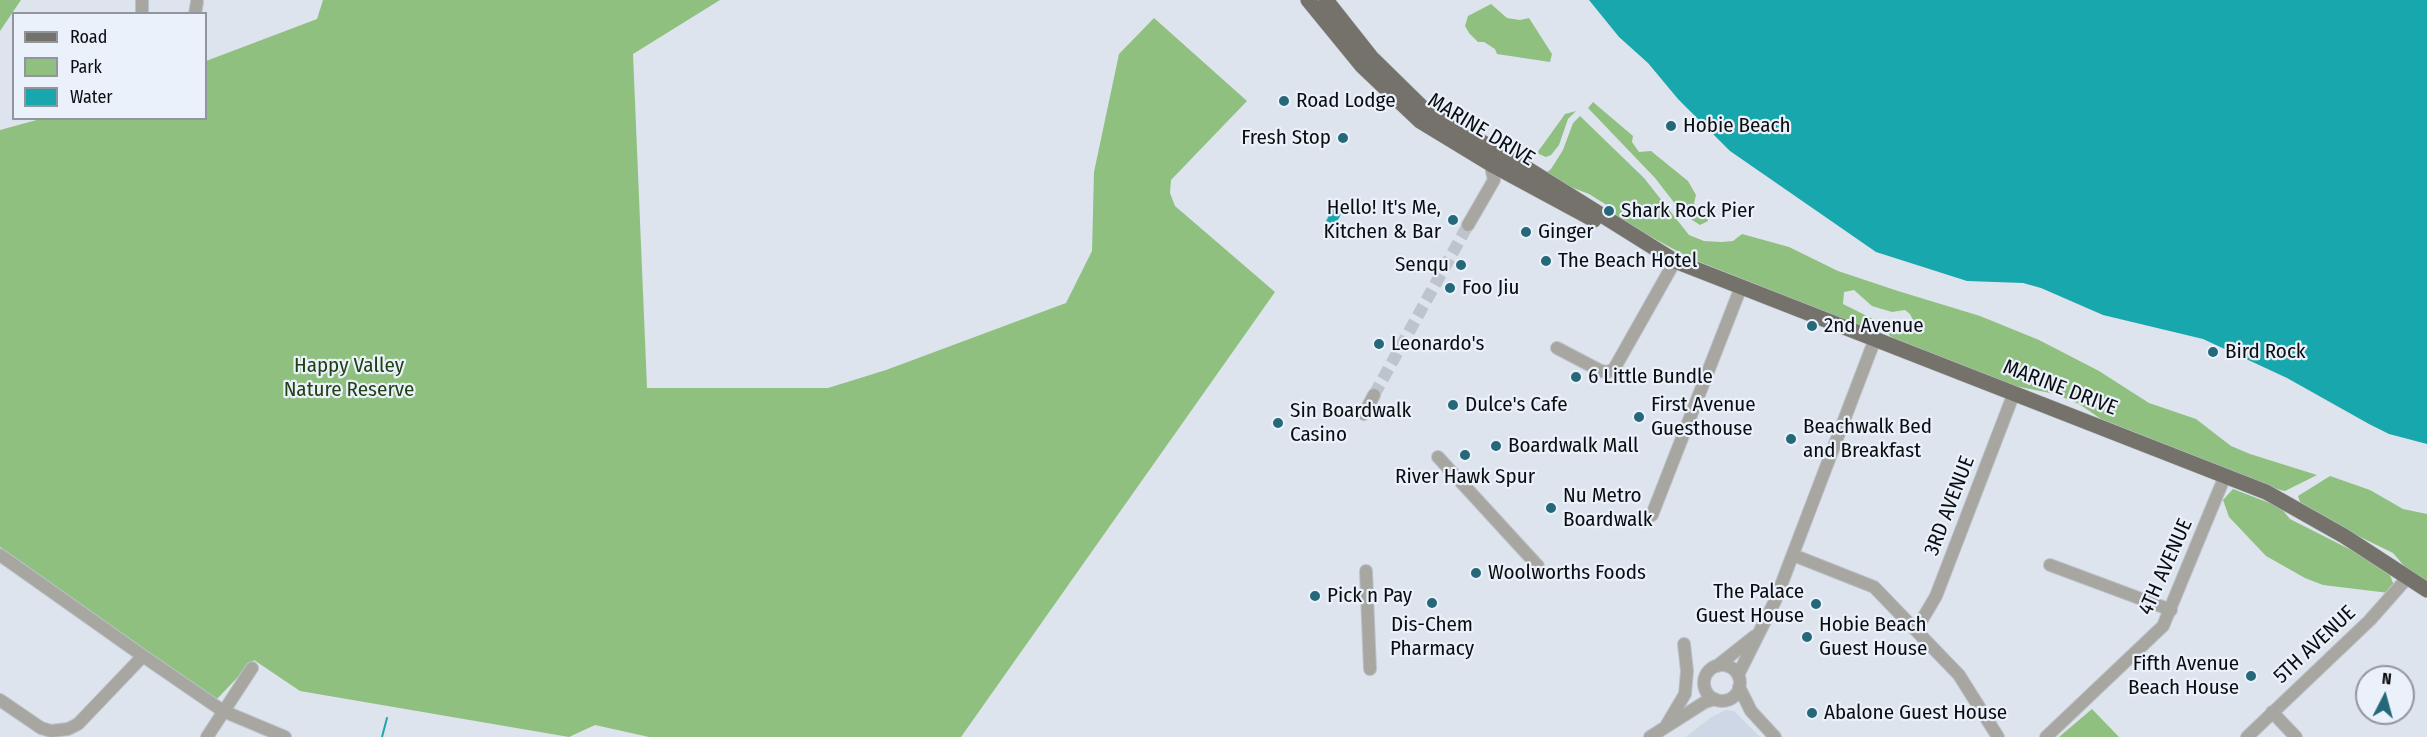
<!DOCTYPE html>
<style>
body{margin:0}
#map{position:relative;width:2427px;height:737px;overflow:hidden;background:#dee4ed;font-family:"Fira Sans Condensed",sans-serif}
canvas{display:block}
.legend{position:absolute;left:12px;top:12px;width:195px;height:108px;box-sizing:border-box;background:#ebf1fa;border:2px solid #91969c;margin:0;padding:8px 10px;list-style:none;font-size:18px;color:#0b0d10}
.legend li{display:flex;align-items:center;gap:12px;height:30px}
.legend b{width:30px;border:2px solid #91969c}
.north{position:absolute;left:2355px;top:665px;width:60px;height:60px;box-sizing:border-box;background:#ebf1fa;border:2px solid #91969c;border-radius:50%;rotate:6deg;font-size:16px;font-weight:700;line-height:24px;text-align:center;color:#0b0d10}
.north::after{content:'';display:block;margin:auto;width:21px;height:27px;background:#24687a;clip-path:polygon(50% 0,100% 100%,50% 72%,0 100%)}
</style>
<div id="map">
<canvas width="2427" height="737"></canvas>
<ul class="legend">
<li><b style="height:8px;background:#74726b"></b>Road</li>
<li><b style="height:16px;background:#8fc07f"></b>Park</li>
<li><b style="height:16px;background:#19a7ae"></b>Water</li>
</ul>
<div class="north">N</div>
</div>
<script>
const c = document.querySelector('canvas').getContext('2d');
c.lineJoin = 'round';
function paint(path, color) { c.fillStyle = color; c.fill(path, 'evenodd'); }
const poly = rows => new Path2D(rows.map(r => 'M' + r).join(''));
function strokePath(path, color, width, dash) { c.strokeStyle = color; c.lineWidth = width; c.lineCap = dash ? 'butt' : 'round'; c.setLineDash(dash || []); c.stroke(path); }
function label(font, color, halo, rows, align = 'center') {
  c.font = font + ' "Fira Sans Condensed",sans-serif'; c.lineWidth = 4.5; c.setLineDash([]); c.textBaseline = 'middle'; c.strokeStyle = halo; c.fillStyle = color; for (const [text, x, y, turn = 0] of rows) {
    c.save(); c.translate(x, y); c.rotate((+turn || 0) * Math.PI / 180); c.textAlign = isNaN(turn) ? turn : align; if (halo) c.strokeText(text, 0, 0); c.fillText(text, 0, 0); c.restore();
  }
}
paint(poly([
 [1726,710,1734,711,1760,737,1686,737,1710,718]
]), '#cdd7e6');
paint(poly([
 [0,0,21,0,0,31],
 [323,0,720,0,633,54,647,388,828,388,886,370,1066,303,1092,251,1094,172,1119,54,1154,18,1247,101,1171,180,1170,193,1175,206,1275,292,961,737,649,737,595,725,569,737,300,691,254,660,216,700,0,547,0,130,44,118,206,118,206,61,317,19],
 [1491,4,1507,18,1520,20,1529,18,1552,54,1550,62,1497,54,1495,49,1484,42,1478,42,1469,33,1465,26,1468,16],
 [1593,102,1633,136,1632,142,1639,152,1651,151,1688,181,1696,195,1694,203,1698,212,1707,215,1708,221,1700,225,1683,214,1655,178,1588,108],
 [1576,111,1568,119,1559,145,1551,155,1546,157,1537,153,1565,114],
 [1580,116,1644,178,1689,235,1704,241,1722,242,1733,241,1742,234,1789,247,1838,271,1898,291,1980,316,2039,340,2099,371,2149,403,2196,419,2231,446,2250,454,2317,475,2285,491,2280,490,2101,419,2079,404,2055,394,2015,386,1896,340,1889,335,1890,330,1908,327,1912,318,1910,314,1905,310,1892,312,1872,306,1854,290,1844,292,1843,304,1877,321,1879,325,1877,333,1690,258,1620,220,1605,204,1589,194,1542,176,1551,169,1563,150,1573,123],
 [2330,476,2370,490,2403,509,2427,514,2427,581,2405,567,2393,553,2350,532,2300,502,2298,496],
 [2233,489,2280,507,2290,519,2355,552,2389,573,2394,585,2389,593,2323,585,2305,578,2266,556,2229,517,2223,500],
 [2092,709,2119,737,2058,737,2059,737]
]), '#8fc07f');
paint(poly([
 [1589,0,2427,0,2427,444,2389,434,2369,424,2287,378,2203,339,2103,315,2041,288,2023,283,1967,281,1876,252,1730,151,1678,99,1648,63,1619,37],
 [1335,204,1344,209,1335,225,1326,221]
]), '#19a7ae');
strokePath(poly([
 [382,737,387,718]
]), '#19a7ae', 2);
strokePath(poly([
 [1374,395,1468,225]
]), '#bec4cc', 12, [12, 6]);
const minor = poly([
 [142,0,142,14],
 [195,14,197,2],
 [1468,225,1494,180,1492,171,1494,166],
 [1557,348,1601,371,1608,372,1614,369,1675,261],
 [1364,414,1374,395],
 [1438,457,1538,566],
 [1652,515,1741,287],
 [0,555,143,656,78,724,68,729,51,731,41,728,0,700],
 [1793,555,1874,587,1959,675,1998,737],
 [2050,565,2171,610],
 [1366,571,1370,669],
 [1916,630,1936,596,2014,393],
 [143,656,223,711,285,737],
 '1704 683a18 18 0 1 1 36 0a18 18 0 1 1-36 0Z',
 [1717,666,1755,636],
 [1738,675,1775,601,1875,339],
 [1739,687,1751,711,1775,737],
 [2272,712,2296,737],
 [1666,726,1685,694,1687,671,1684,644],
 [207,737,252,668],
 [1650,737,1705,702,1715,699],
 [2046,737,2163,626,2225,476],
 [2247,737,2370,620,2408,577]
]);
const major = poly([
 [1308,0,1362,66,1420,121,1494,166,1594,220],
 [1326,0,1371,57,1423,108,1520,164,1675,261,2266,492,2344,536,2427,590]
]);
strokePath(minor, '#bcc2ca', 14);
strokePath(major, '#bcc2ca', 16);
strokePath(minor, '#a7a6a1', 12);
strokePath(major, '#74726b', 15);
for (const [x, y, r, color] of [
 [1284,101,6,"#24687a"],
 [1671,126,6,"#24687a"],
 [1343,138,6,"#24687a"],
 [1609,211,6,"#24687a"],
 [1453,220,6,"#24687a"],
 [1526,232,6,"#24687a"],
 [1546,261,6,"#24687a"],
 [1461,265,6,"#24687a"],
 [1450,288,6,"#24687a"],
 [1812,326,6,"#24687a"],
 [1379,344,6,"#24687a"],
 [2213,352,6,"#24687a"],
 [1576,377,6,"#24687a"],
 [1453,405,6,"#24687a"],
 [1639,417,6,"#24687a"],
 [1278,423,6,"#24687a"],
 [1791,439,6,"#24687a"],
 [1496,446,6,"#24687a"],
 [1465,455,6,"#24687a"],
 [1551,508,6,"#24687a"],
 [1476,573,6,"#24687a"],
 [1315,596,6,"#24687a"],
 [1432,603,6,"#24687a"],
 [1816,604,6,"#24687a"],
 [1807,637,6,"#24687a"],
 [2251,676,6,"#24687a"],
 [1812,713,6,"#24687a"]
]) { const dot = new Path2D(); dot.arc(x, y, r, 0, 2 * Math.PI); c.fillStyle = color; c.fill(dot); strokePath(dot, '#ebf1fa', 2); }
label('21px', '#0b0d10', '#ebf1fa', [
 ["Road Lodge",1296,101],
 ["Hobie Beach",1683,126],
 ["Fresh Stop",1331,138,"right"],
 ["Hello! It's Me,",1441,208,"right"],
 ["Kitchen & Bar",1441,232,"right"],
 ["Shark Rock Pier",1621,211],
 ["Ginger",1538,232],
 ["The Beach Hotel",1558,261],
 ["Senqu",1449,265,"right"],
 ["Foo Jiu",1462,288],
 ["2nd Avenue",1824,326],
 ["Leonardo's",1391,344],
 ["Bird Rock",2225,352],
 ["6 Little Bundle",1588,377],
 ["Dulce's Cafe",1465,405],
 ["First Avenue",1651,405],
 ["Guesthouse",1651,429],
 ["Sin Boardwalk",1290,411],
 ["Casino",1290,435],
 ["Beachwalk Bed",1803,427],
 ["and Breakfast",1803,451],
 ["Boardwalk Mall",1508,446],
 ["River Hawk Spur",1465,477,"center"],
 ["Nu Metro",1563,496],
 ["Boardwalk",1563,520],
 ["Woolworths Foods",1488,573],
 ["The Palace",1804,592,"right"],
 ["Guest House",1804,616,"right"],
 ["Pick n Pay",1327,596],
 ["Dis-Chem",1432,625,"center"],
 ["Pharmacy",1432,649,"center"],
 ["Hobie Beach",1819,625],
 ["Guest House",1819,649],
 ["Fifth Avenue",2239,664,"right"],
 ["Beach House",2239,688,"right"],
 ["Abalone Guest House",1824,713]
], 'left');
label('21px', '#0b0d10', '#ebf1fa', [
 ["MARINE DRIVE",1481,130,31],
 ["MARINE DRIVE",2060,388,21],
 ["3RD AVENUE",1950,506,-69],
 ["4TH AVENUE",2166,567,-66],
 ["5TH AVENUE",2315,645,-43]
]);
label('21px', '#204112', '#ebf1fa', [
 ["Happy Valley",349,366],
 ["Nature Reserve",349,390]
]);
</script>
